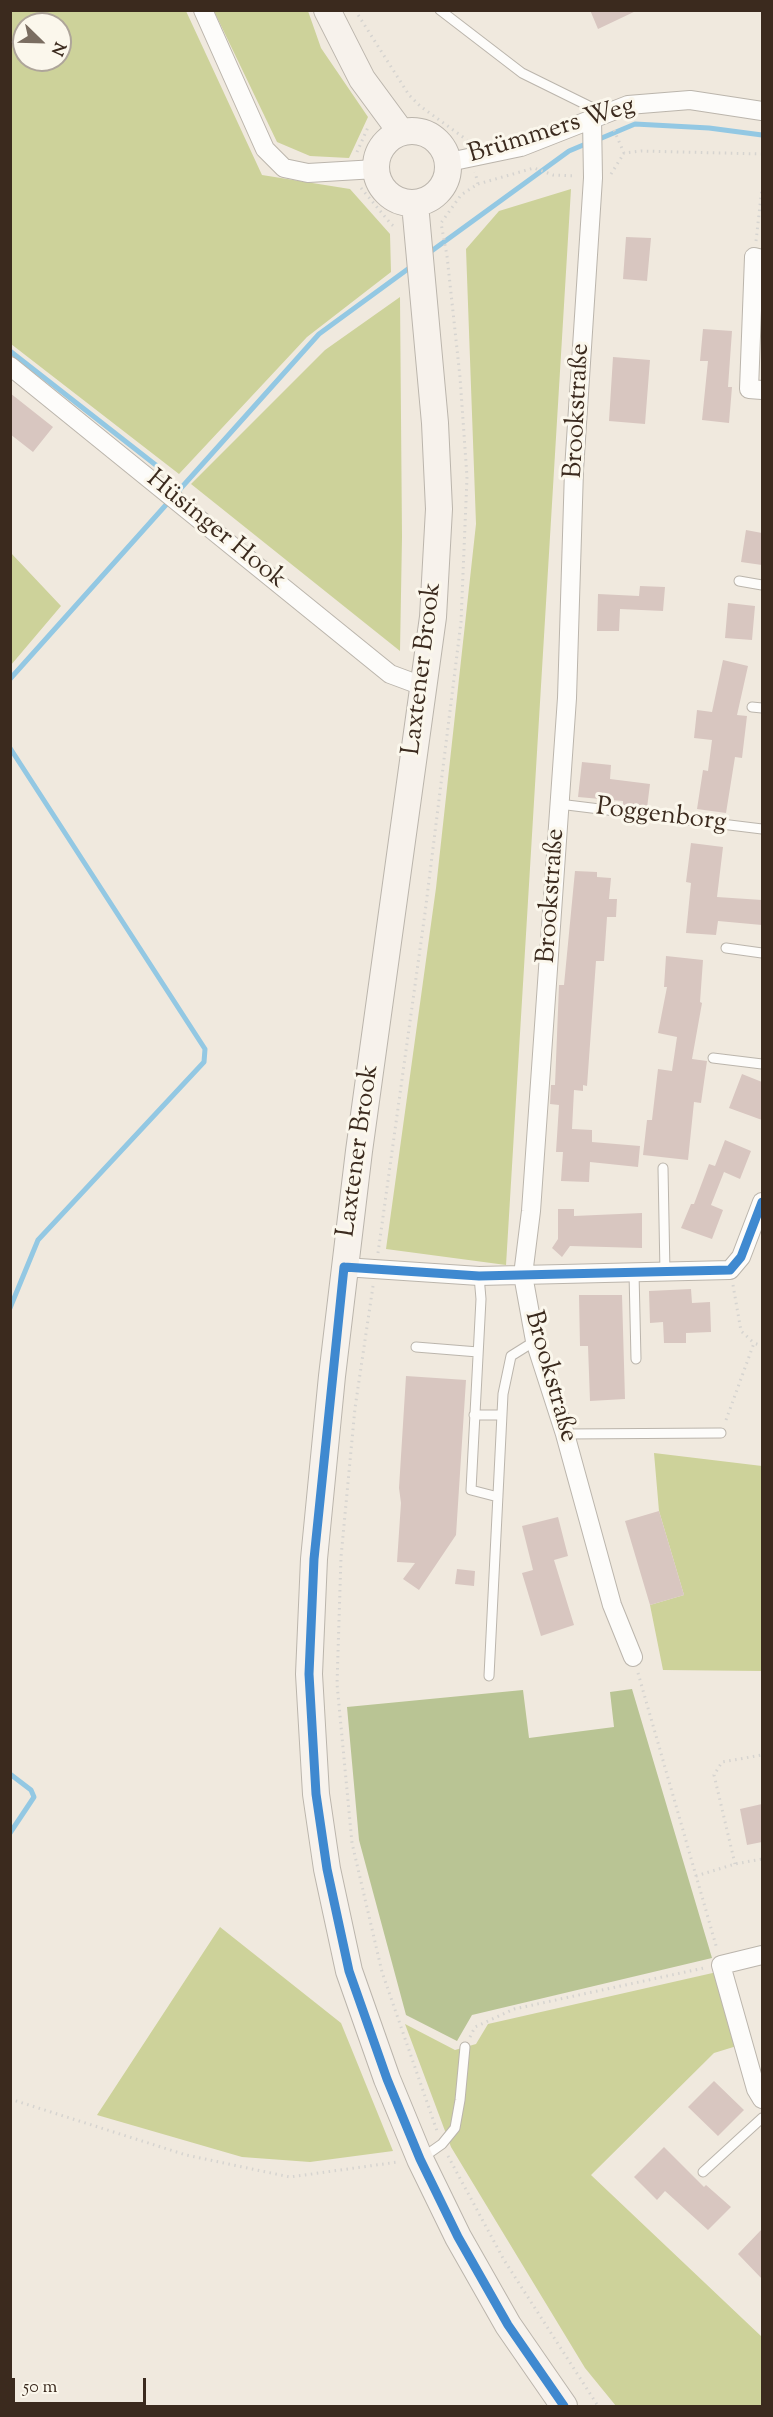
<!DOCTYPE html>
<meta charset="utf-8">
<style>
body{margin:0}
#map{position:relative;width:773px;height:2417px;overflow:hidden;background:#f0e9de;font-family:"Sorts Mill Goudy",serif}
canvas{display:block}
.frame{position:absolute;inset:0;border:12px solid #3b2a1e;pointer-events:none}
.north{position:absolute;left:12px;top:12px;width:60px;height:60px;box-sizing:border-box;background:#fbf7ec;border:2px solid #aea59a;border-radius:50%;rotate:113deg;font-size:16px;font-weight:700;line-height:24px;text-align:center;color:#3b2a1e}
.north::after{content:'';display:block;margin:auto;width:21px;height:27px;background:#7a6d61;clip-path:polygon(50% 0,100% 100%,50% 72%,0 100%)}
.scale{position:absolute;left:12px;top:2378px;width:134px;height:27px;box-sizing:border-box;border:3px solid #3b2a1e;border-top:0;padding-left:8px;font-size:18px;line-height:21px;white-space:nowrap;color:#3b2a1e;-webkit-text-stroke:4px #fbf7ec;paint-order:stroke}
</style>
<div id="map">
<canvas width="773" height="2417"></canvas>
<div class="frame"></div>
<div class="north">N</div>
<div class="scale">50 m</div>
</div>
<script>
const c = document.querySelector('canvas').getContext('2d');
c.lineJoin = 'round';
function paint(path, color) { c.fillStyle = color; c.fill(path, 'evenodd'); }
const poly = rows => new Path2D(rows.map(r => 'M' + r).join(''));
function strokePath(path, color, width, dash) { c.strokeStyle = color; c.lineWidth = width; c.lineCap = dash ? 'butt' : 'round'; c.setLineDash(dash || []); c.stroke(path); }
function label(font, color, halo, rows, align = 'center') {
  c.font = font + ' "Sorts Mill Goudy",serif'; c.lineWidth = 6; c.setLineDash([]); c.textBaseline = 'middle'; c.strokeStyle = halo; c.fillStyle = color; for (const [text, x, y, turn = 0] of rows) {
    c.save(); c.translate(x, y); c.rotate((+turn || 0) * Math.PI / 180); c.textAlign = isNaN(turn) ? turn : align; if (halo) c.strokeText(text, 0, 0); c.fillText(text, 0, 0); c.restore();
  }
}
paint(poly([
 [10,11,186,11,262,175,350,189,390,234,391,272,307,337,179,474,11,344],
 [24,24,60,24,60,60,24,60],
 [214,11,308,11,321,48,368,117,349,158,310,156,277,142],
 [571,189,506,1265,386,1249,436,888,476,524,466,249,499,211],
 [400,297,402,537,400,651,191,484,325,350],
 [11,553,61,606,11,665],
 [654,1453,762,1466,762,1671,663,1670,650,1605,684,1595,659,1511],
 [220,1927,341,2023,393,2151,310,2162,242,2157,97,2115],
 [717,1972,740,2045,714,2053,591,2175,762,2337,762,2406,616,2406,585,2368,451,2147,405,2024,455,2050,476,2044,488,2024]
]), '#cdd29a');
paint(poly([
 [632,1689,712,1958,472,2015,457,2041,406,2015,359,1840,347,1707,523,1690,529,1738,614,1727,610,1692]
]), '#b9c494');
strokePath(poly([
 [597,140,635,124,709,128,762,135],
 [426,255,569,151,588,143],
 [10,351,157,466],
 [10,679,319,334,412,266],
 [10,748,205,1049,204,1062,38,1240,10,1308],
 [10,1774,31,1790,34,1797,10,1833]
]), '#93c8e3', 5);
paint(poly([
 [590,10,638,10,598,29],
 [626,237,651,238,647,281,623,279],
 [703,329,732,331,728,387,732,387,729,423,702,420,708,361,700,361],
 [613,357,650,360,645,424,609,421],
 [10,393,53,427,33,452,10,434],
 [746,530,762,533,762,565,741,562],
 [640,586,665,587,663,611,620,609,619,631,597,631,598,594,639,596],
 [728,603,755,606,752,640,725,638],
 [723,660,748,666,737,715,747,716,742,758,735,757,726,813,697,809,703,770,708,771,712,740,694,738,697,710,712,712],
 [582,762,611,765,610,779,650,784,647,808,623,805,623,801,578,797],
 [691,843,723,847,717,897,762,900,762,925,718,921,716,935,686,933,691,883,686,882],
 [575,871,597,872,597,877,611,878,609,899,617,899,616,917,607,917,604,961,596,961,587,1086,583,1085,583,1091,574,1090,572,1129,592,1130,592,1142,640,1146,638,1167,590,1162,589,1182,561,1181,563,1152,556,1152,559,1105,550,1104,551,1085,555,1085,559,985,564,985],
 [666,956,703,960,700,1002,702,1003,692,1059,707,1061,701,1103,694,1102,688,1160,643,1155,647,1120,652,1120,658,1069,672,1071,677,1037,658,1033,667,987,664,987],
 [742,1074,762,1082,762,1120,729,1108],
 [725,1140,751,1151,740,1179,724,1172,711,1205,723,1210,712,1239,681,1228,691,1204,694,1204,709,1164,715,1166],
 [558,1209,574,1209,574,1216,642,1213,642,1248,570,1246,562,1257,552,1248,558,1239],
 [691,1289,692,1303,710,1302,711,1332,686,1333,686,1343,664,1343,663,1322,650,1323,649,1291],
 [579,1295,622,1295,625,1399,590,1401,588,1346,580,1346],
 [406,1376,466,1380,456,1535,419,1590,403,1579,415,1563,397,1562,401,1503,399,1488],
 [659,1511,684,1595,650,1605,625,1521],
 [558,1517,568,1556,554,1560,574,1625,541,1636,522,1573,533,1570,522,1526],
 [457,1569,475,1571,474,1586,455,1584],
 [762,1804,762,1842,747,1845,740,1809],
 [714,2081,744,2110,718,2136,688,2107],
 [664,2147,704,2187,706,2185,731,2207,708,2230,665,2191,657,2200,634,2177],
 [762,2229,762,2279,738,2254]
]), '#d8c6c0');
const lane = poly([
 [440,10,522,73,601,112],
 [739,581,762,585],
 [752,707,762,708],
 [559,804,762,829],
 [726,948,762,953],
 [713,1058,762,1064],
 [663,1168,665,1273],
 [634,1273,636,1359],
 [479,1276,481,1299,471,1490,498,1497],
 [416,1347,478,1352],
 [474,1415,502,1415],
 [565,1434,721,1433],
 [489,1676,503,1394,511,1356,535,1341],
 [422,2158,442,2144,455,2128,460,2100,465,2047],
 [703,2172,762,2118]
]);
const street = poly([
 [203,10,265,149,284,168,308,173,376,169],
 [592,119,593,178,574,470,567,698,531,1211,523,1275,535,1341,565,1434,612,1605,633,1657],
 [449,162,521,147,628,105,690,100,762,111],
 [762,259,754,257,749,389,762,390],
 [10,366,390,674,425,687],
 [344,1267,479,1276,730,1270,741,1257,762,1202],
 [762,1955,721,1965,756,2089,762,2099]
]);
const secondary = poly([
 [327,10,362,79,401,132],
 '376 167a36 36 0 1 1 72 0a36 36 0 1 1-72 0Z',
 [415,204,435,423,439,509,433,617,359,1151,332,1376,314,1559,309,1674,316,1794,327,1869,349,1971,387,2079,420,2159,458,2237,508,2325,564,2406]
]);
strokePath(lane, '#bbb5ac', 11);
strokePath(street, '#bbb5ac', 20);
strokePath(secondary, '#bbb5ac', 28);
strokePath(poly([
 [355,10,409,95,420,106,467,140],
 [614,130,624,153,641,151,762,154],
 [357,152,369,125],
 [611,174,624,153],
 [478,184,534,168,553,175,575,176],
 [361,188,391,224,396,228],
 [756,241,762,188],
 [378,1253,425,913,461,622,467,477,460,377,447,256,441,223,461,195,478,184,475,172],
 [733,1285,741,1331,754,1343],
 [373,1286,355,1408,341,1557,337,1684,352,1843,382,1972,437,2131],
 [726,1420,754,1343,762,1346],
 [638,1673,717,1949],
 [735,1864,714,1775,722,1762,762,1755],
 [696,1876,735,1864,762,1859],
 [470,2037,475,2027,514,2009,704,1968],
 [10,2099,186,2155,290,2177,398,2162],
 [448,2156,504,2260,598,2406]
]), '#d6d4d0', 3, [1.5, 4.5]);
strokePath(lane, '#fdfcfa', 9);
strokePath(street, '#fdfcfa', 18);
strokePath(secondary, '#f7f2ec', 26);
strokePath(poly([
 [344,1267,314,1559,309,1674,316,1794,327,1869,349,1971,387,2079,420,2159,458,2237,508,2325,564,2406],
 [344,1267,479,1276,730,1270,741,1257,762,1202]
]), '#3f89d0', 9);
label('26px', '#3b2a1e', '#fbf7ec', [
 ["Brümmers Weg",552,132,-17],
 ["Brookstraße",579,411,-87],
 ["Hüsinger Hook",215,531,39],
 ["Laxtener Brook",424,669,-83],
 ["Poggenborg",661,817,7],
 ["Brookstraße",553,896,-86],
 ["Laxtener Brook",360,1151,-82],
 ["Brookstraße",549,1377,74]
]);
</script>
